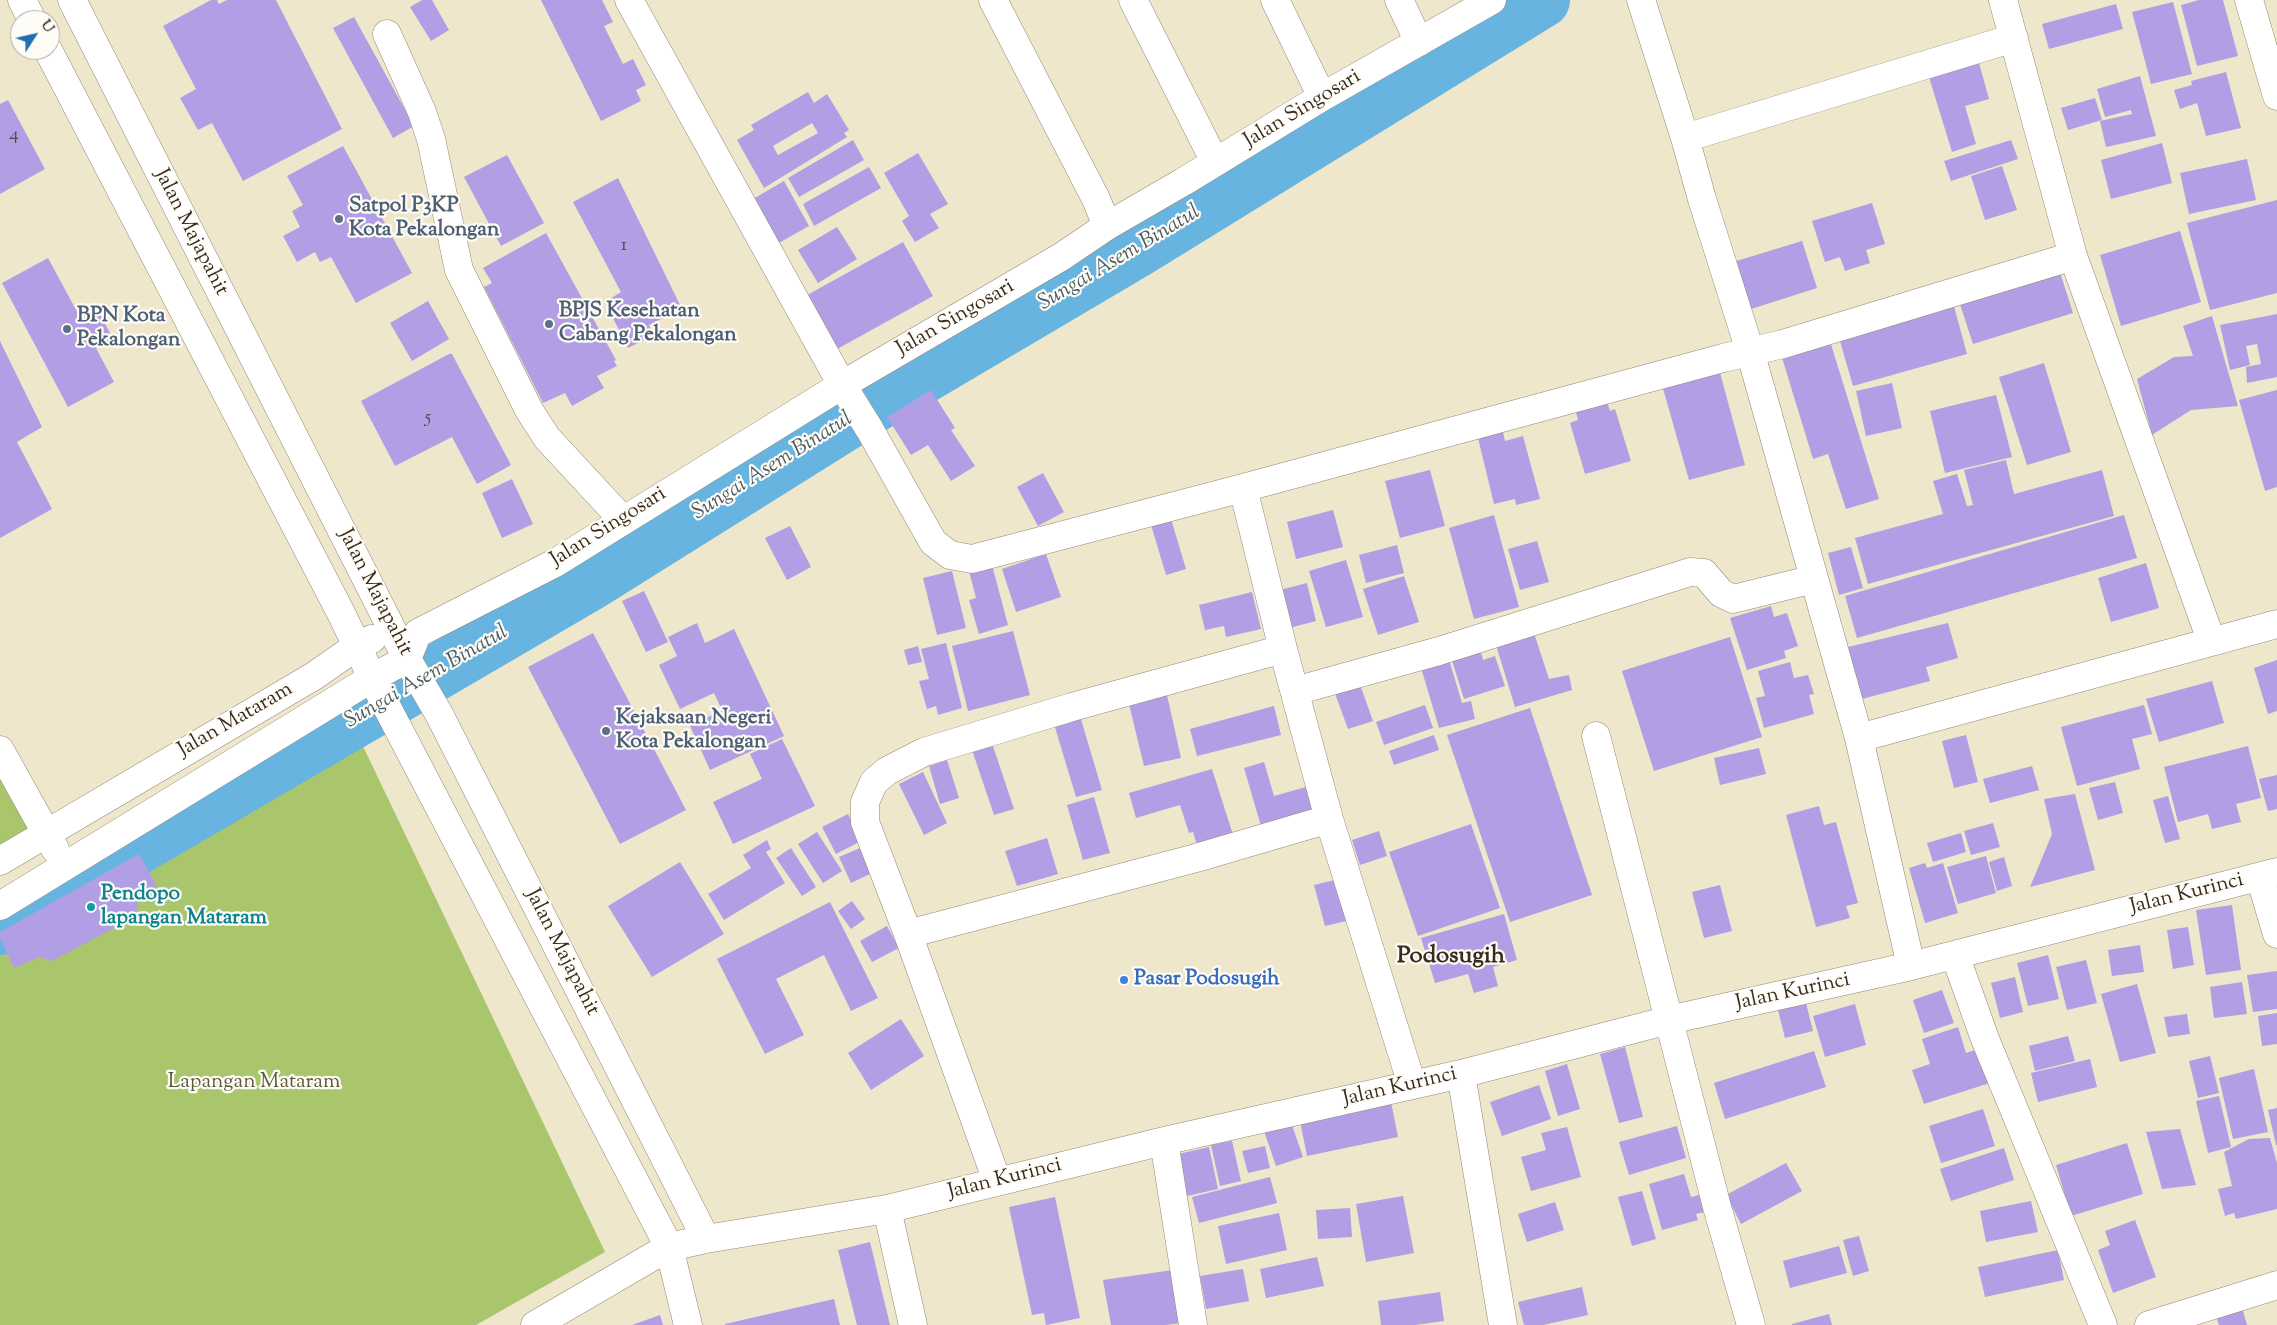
<!DOCTYPE html>
<style>
body{margin:0}
#map{position:relative;width:2277px;height:1325px;overflow:hidden;background:#eee7cb;font-family:"Sorts Mill Goudy",serif}
canvas{display:block}
.north{position:absolute;left:10px;top:10px;width:50px;height:50px;box-sizing:border-box;background:#fdfcf7;border:1px solid #afa8a0;border-radius:50%;rotate:55deg;font-size:14px;font-weight:700;line-height:20px;text-align:center;color:#3b2a1e}
.north::after{content:'';display:block;margin:auto;width:18px;height:22px;background:#1f6fb2;clip-path:polygon(50% 0,100% 100%,50% 72%,0 100%)}
</style>
<div id="map">
<canvas width="2277" height="1325"></canvas>
<div class="north">U</div>
</div>
<script>
const c = document.querySelector('canvas').getContext('2d');
c.lineJoin = 'round';
function paint(path, color) { c.fillStyle = color; c.fill(path, 'evenodd'); }
const poly = rows => new Path2D(rows.map(r => 'M' + r).join(''));
function strokePath(path, color, width, dash) { c.strokeStyle = color; c.lineWidth = width; c.lineCap = dash ? 'butt' : 'round'; c.setLineDash(dash || []); c.stroke(path); }
function label(font, color, halo, rows, align = 'center') {
  c.font = font + ' "Sorts Mill Goudy",serif'; c.lineWidth = 4.5; c.setLineDash([]); c.textBaseline = 'middle'; c.strokeStyle = halo; c.fillStyle = color; for (const [text, x, y, turn = 0] of rows) {
    c.save(); c.translate(x, y); c.rotate((+turn || 0) * Math.PI / 180); c.textAlign = isNaN(turn) ? turn : align; if (halo) c.strokeText(text, 0, 0); c.fillText(text, 0, 0); c.restore();
  }
}
paint(poly([
 [360,740,605,1252,476,1325,0,1325,0,951],
 [0,752,45,833,0,861]
]), '#aac66d');
strokePath(poly([
 [0,927,591,582,872,406,1138,249,1542,0]
]), '#67b4e1', 56);
paint(poly([
 [211,0,217,0,219,4,227,0,276,0,342,129,243,181,212,123,198,130,180,98,196,89,163,26],
 [422,0,432,0,449,30,431,41,410,7],
 [541,0,602,0,613,22,604,26,623,64,633,59,646,85,636,90,641,101,601,121],
 [2199,0,2223,0,2238,56,2197,66,2181,5],
 [2173,2,2192,74,2151,84,2132,12],
 [2116,4,2123,29,2049,49,2042,24],
 [354,17,414,126,393,138,333,28],
 [1979,63,1989,99,1965,106,1976,144,1952,152,1929,77],
 [2226,72,2241,128,2206,136,2197,103,2180,109,2174,90,2192,85,2191,81],
 [2140,76,2156,136,2106,147,2100,121,2132,114,2131,110,2105,117,2097,89],
 [808,92,814,103,827,94,849,130,844,133,847,137,764,188,737,140,754,130,751,125],
 [812,123,818,133,778,155,773,146],
 [2095,98,2102,120,2068,130,2061,108],
 [8,100,45,169,0,194,0,104],
 [853,140,864,160,799,197,788,178],
 [2011,140,2018,159,1951,181,1944,161],
 [2162,143,2172,183,2111,199,2101,160],
 [343,146,412,273,356,303,331,257,320,262,315,252,297,262,283,236,300,227,292,211,303,205,287,176],
 [918,153,948,204,930,214,939,228,915,242,902,221,909,216,884,173],
 [507,155,544,223,501,246,464,177],
 [2247,159,2256,200,2189,214,2180,173],
 [2002,166,2017,210,1985,220,1971,176],
 [869,167,881,188,814,226,803,204],
 [618,178,680,305,663,312,665,317,649,325,654,335,628,348,605,302,621,292,573,202],
 [784,181,809,226,777,244,753,199],
 [2277,200,2277,293,2210,310,2187,223],
 [1872,203,1885,244,1866,250,1870,263,1845,271,1840,257,1825,262,1812,221],
 [837,227,857,259,818,283,798,250],
 [2180,231,2201,302,2121,326,2100,255],
 [546,233,616,360,614,361,617,366,597,376,604,388,572,406,565,393,543,403,484,287,492,283,483,268],
 [1802,241,1817,288,1748,310,1733,262],
 [903,242,933,296,830,353,800,299],
 [48,258,81,319,98,310,113,339,96,348,114,382,68,407,2,283],
 [2057,263,2073,313,1973,344,1957,295],
 [1952,299,1967,354,1853,386,1837,331],
 [428,301,449,339,412,361,390,323],
 [2277,314,2277,377,2247,383,2246,367,2261,364,2257,344,2246,346,2250,365,2230,370,2220,325],
 [2212,316,2238,406,2191,410,2152,435,2137,379,2174,357,2193,356,2183,326],
 [1829,338,1879,499,1846,509,1828,454,1813,459,1780,351],
 [0,341,42,427,17,442,52,509,0,538],
 [449,354,452,354,511,465,477,484,452,437,395,466,361,401],
 [2044,363,2071,452,2027,465,1999,377],
 [1719,369,1745,465,1689,480,1662,385],
 [1892,383,1902,428,1866,436,1856,391],
 [931,390,955,428,951,430,975,466,951,481,928,445,911,455,887,417],
 [2277,390,2277,487,2265,491,2239,400],
 [1996,395,2012,457,1945,473,1930,411],
 [1607,401,1610,411,1615,409,1631,461,1585,474,1570,423,1578,420,1575,408],
 [1502,428,1505,441,1523,436,1540,499,1516,505,1515,499,1494,504,1477,434],
 [2006,460,2014,494,2102,470,2114,516,1868,584,1855,538,1943,514,1933,481,1957,474,1967,506,1973,505,1964,470],
 [1430,470,1445,526,1400,538,1385,481],
 [1043,473,1064,512,1038,526,1017,487],
 [512,479,533,524,502,538,482,493],
 [1333,510,1343,547,1296,559,1287,522],
 [1494,515,1519,607,1474,619,1449,528],
 [2124,515,2137,558,1857,638,1845,596],
 [1171,519,1186,569,1166,575,1151,525],
 [790,526,811,567,787,580,765,538],
 [1537,541,1549,582,1520,590,1508,549],
 [1397,545,1404,573,1366,583,1359,555],
 [1851,547,1863,588,1839,595,1828,553],
 [1046,554,1061,597,1016,612,1002,569],
 [1346,560,1363,617,1326,627,1309,571],
 [2146,563,2159,608,2111,622,2098,578],
 [992,565,1008,625,979,634,969,600,976,598,969,571],
 [952,571,966,628,937,635,923,578],
 [1404,576,1419,622,1378,635,1363,589],
 [1307,583,1316,621,1289,628,1280,590],
 [644,591,668,642,646,652,622,601],
 [1252,592,1261,629,1226,637,1224,626,1205,630,1199,605],
 [1771,606,1774,617,1787,613,1798,646,1784,651,1786,658,1747,670,1730,618],
 [697,623,705,643,734,629,784,736,710,770,690,726,722,710,714,693,680,709,659,665,677,656,668,637],
 [1948,623,1958,658,1926,667,1930,681,1862,699,1848,647],
 [1013,631,1030,695,968,711,952,646],
 [593,633,686,810,620,844,528,667],
 [1534,633,1549,679,1569,675,1572,690,1515,707,1496,645],
 [1730,637,1762,737,1654,771,1622,671],
 [946,643,962,708,938,715,936,706,927,709,919,681,929,679,921,649],
 [1479,645,1483,660,1495,656,1505,686,1464,699,1450,654],
 [918,646,922,662,908,665,904,650],
 [1447,653,1462,703,1471,701,1475,719,1439,728,1419,661],
 [2277,660,2277,711,2268,714,2254,668],
 [1790,662,1794,678,1808,675,1814,694,1809,695,1814,714,1764,728,1756,698,1765,696,1758,671],
 [1358,679,1373,721,1348,729,1333,688],
 [2212,681,2224,723,2159,742,2146,699],
 [1167,695,1181,758,1144,766,1129,704],
 [1425,705,1433,728,1384,745,1376,722],
 [2144,705,2152,734,2132,739,2140,769,2077,786,2061,727],
 [1274,706,1281,735,1197,756,1190,729],
 [1530,708,1592,895,1510,922,1447,735],
 [1080,716,1102,790,1076,797,1054,724],
 [1434,735,1439,750,1394,765,1389,751],
 [1966,735,1978,782,1954,788,1942,741],
 [782,739,815,806,733,844,713,802,762,779,750,754],
 [991,740,1014,809,994,815,971,747],
 [2248,746,2261,798,2236,804,2241,822,2212,829,2208,814,2178,822,2164,767],
 [1759,748,1766,774,1720,785,1714,758],
 [947,760,959,798,940,804,929,766],
 [1264,762,1274,796,1313,785,1320,808,1261,826,1244,768],
 [2032,766,2039,790,1990,803,1983,779],
 [1212,769,1235,841,1199,852,1193,832,1189,833,1180,805,1136,818,1129,793],
 [923,772,947,823,924,835,899,784],
 [2277,775,2277,809,2268,811,2259,779],
 [2115,782,2123,813,2098,820,2089,788],
 [2075,794,2095,870,2030,887,2052,834,2044,799],
 [2168,796,2180,839,2165,843,2153,800],
 [1094,797,1110,853,1083,860,1067,805],
 [1819,806,1824,825,1836,822,1858,903,1846,906,1850,918,1816,927,1786,815],
 [848,814,861,841,836,854,822,827],
 [1993,823,2000,847,1971,855,1964,831],
 [1471,824,1500,908,1418,936,1389,852],
 [1379,831,1387,856,1360,865,1352,840],
 [817,832,842,871,823,883,798,844],
 [1961,833,1966,852,1933,862,1927,843],
 [1047,838,1058,874,1017,886,1005,851],
 [767,840,771,849,766,852,785,883,724,920,708,894,751,868,743,855],
 [791,848,816,887,802,896,776,858],
 [860,848,872,873,851,883,839,857],
 [139,854,157,886,140,896,135,917,52,961,40,957,14,968,0,938,0,932],
 [1986,856,1996,893,1958,904,1947,867],
 [2004,857,2012,886,1997,891,1989,862],
 [680,862,724,934,652,977,608,906],
 [1925,863,1927,868,1943,863,1958,913,1925,923,1909,868],
 [1335,880,1346,921,1325,926,1314,885],
 [1720,885,1732,931,1704,938,1692,892],
 [852,901,865,919,851,929,838,911],
 [830,902,878,998,851,1011,824,955,776,979,804,1035,765,1054,717,959],
 [2232,905,2241,970,2206,975,2196,910],
 [1504,914,1517,960,1493,967,1498,986,1474,993,1468,974,1435,983,1421,938],
 [887,926,899,948,872,962,860,941],
 [2188,927,2194,965,2173,969,2167,930],
 [2140,945,2144,972,2112,976,2108,950],
 [2048,955,2059,999,2028,1006,2017,963],
 [2086,960,2097,1003,2067,1010,2056,967],
 [2277,971,2277,1009,2253,1012,2247,975],
 [2015,977,2023,1012,2000,1018,1991,983],
 [2242,982,2247,1014,2214,1018,2210,987],
 [2137,984,2156,1053,2120,1062,2101,994],
 [1942,990,1954,1023,1924,1033,1913,1000],
 [1805,999,1813,1031,1785,1038,1777,1006],
 [1855,1004,1866,1045,1825,1057,1813,1016],
 [2277,1013,2277,1044,2262,1046,2258,1016],
 [2187,1014,2190,1034,2168,1037,2164,1017],
 [901,1019,924,1056,871,1090,848,1053],
 [1958,1027,1966,1053,1984,1047,1996,1081,1924,1104,1912,1070,1930,1064,1922,1039],
 [2068,1036,2075,1061,2035,1071,2029,1046],
 [1625,1047,1643,1117,1619,1123,1600,1054],
 [1814,1051,1826,1087,1725,1119,1714,1083],
 [2210,1056,2219,1093,2198,1098,2189,1061],
 [2090,1059,2097,1087,2038,1102,2031,1073],
 [1567,1064,1580,1109,1558,1116,1545,1071],
 [2254,1069,2268,1132,2233,1139,2219,1078],
 [1539,1085,1551,1119,1502,1136,1490,1102],
 [2219,1096,2231,1147,2208,1153,2196,1101],
 [1391,1102,1398,1137,1307,1156,1300,1121],
 [2277,1108,2277,1145,2276,1145,2268,1110],
 [1983,1109,1995,1146,1941,1163,1929,1126],
 [1291,1122,1303,1157,1276,1166,1264,1131],
 [1677,1126,1686,1158,1629,1175,1619,1142],
 [1567,1127,1581,1177,1531,1191,1521,1157,1546,1150,1541,1133],
 [2180,1129,2196,1185,2162,1189,2146,1132],
 [2270,1138,2277,1163,2277,1209,2236,1219,2234,1213,2225,1216,2218,1189,2232,1186,2224,1152,2249,1139],
 [1232,1141,1241,1181,1220,1186,1211,1145],
 [2127,1143,2143,1194,2071,1216,2056,1165],
 [1265,1146,1270,1168,1248,1173,1242,1151],
 [1209,1147,1218,1189,1183,1197,1174,1155],
 [2004,1148,2014,1180,1951,1201,1940,1169],
 [1786,1163,1802,1191,1741,1224,1726,1195],
 [1684,1174,1691,1197,1699,1195,1704,1212,1696,1214,1698,1220,1662,1230,1649,1184],
 [1270,1177,1277,1203,1199,1223,1192,1197],
 [1642,1191,1656,1239,1632,1246,1618,1197],
 [1403,1196,1414,1253,1366,1262,1356,1204],
 [1055,1197,1080,1318,1046,1325,1044,1313,1032,1315,1009,1207],
 [2031,1201,2038,1232,1986,1242,1980,1211],
 [1555,1202,1564,1230,1527,1242,1518,1214],
 [1350,1208,1352,1237,1318,1239,1316,1210],
 [1279,1213,1287,1250,1226,1264,1218,1226],
 [2135,1220,2156,1277,2113,1293,2098,1250,2110,1245,2105,1231],
 [1859,1236,1869,1271,1853,1276,1843,1240],
 [870,1242,890,1325,857,1325,838,1250],
 [1839,1246,1847,1273,1790,1288,1783,1261],
 [2058,1250,2064,1280,1985,1297,1978,1267],
 [1317,1257,1324,1286,1266,1298,1260,1269],
 [1243,1269,1249,1301,1206,1309,1200,1276],
 [1173,1270,1181,1323,1166,1325,1111,1325,1103,1280],
 [1582,1287,1588,1315,1543,1325,1524,1325,1518,1302],
 [1440,1292,1444,1321,1415,1325,1381,1325,1378,1301],
 [834,1299,840,1325,725,1325,725,1324],
 [2240,1300,2247,1325,2219,1325,2213,1308],
 [1829,1314,1832,1325,1792,1325,1792,1324],
 [660,1315,663,1325,632,1325]
]), '#b19ee4');
const minor = poly([
 [22,0,32,20],
 [72,0,407,659,439,714,706,1239],
 [629,0,842,385,870,430,933,542,950,555,972,559,1243,488,1283,649,1329,819,1412,1085],
 [993,0,1096,199,1107,226],
 [1133,0,1215,162],
 [1275,0,1322,97],
 [1399,0,1419,42],
 [1641,0,1685,138,1702,199,1750,351,1859,738,1911,966],
 [2003,0,2073,256,2211,640],
 [2249,0,2277,96],
 [387,34,422,112,431,139,459,270,529,410,547,438,623,520],
 [48,50,341,613,378,690,669,1247,688,1325],
 [1685,138,2014,38],
 [1243,488,1723,358,1783,344,2073,256],
 [418,633,555,563,842,385,1061,257,1107,226,1183,182,1322,97,1492,0],
 [1295,691,1439,651,1690,572,1704,573,1721,593,1733,599,1814,579],
 [1596,736,1717,1207,1751,1325],
 [1859,738,2277,624],
 [0,750,55,849],
 [0,861,314,676,357,646,372,639],
 [2260,877,2277,934],
 [0,906,372,678,407,659,414,642],
 [908,934,1196,858,1329,819],
 [1955,955,1985,1039,2103,1325],
 [1461,1074,1503,1325],
 [1164,1141,1193,1325],
 [997,1181,908,934,865,822,865,802,874,782,887,771,924,752,1072,707,1283,649],
 [887,1209,913,1325],
 [535,1325,669,1247,706,1239,887,1209,1164,1141,1461,1074,1669,1020,1911,966,2277,872],
 [2149,1325,2277,1285]
]);
strokePath(minor, '#948874', 29);
strokePath(minor, '#fff', 28);
for (const [x, y, r, color] of [
 [339,219,5,"#5c6f8a"],
 [549,324,5,"#5c6f8a"],
 [67,329,5,"#5c6f8a"],
 [606,731,5,"#5c6f8a"],
 [91,907,5,"#0f9aa8"],
 [1124,980,5,"#3f7fe0"]
]) { const dot = new Path2D(); dot.arc(x, y, r, 0, 2 * Math.PI); c.fillStyle = color; c.fill(dot); strokePath(dot, '#fdfcf7', 2); }
label('19px', '#584750', null, [
 ["4",14,136],
 ["1",624,247],
 ["5",428,419]
]);
label('21px', '#3b2a1e', '#fdfcf7', [
 ["Jalan Singosari",1303,110,-31],
 ["Jalan Majapahit",190,233,63],
 ["Jalan Singosari",956,319,-30],
 ["Jalan Singosari",609,528,-32],
 ["Jalan Majapahit",374,593,63],
 ["Jalan Mataram",236,721,-30],
 ["Jalan Kurinci",2187,895,-14],
 ["Jalan Majapahit",561,953,63],
 ["Jalan Kurinci",1793,993,-12],
 ["Jalan Kurinci",1400,1088,-13],
 ["Jalan Kurinci",1005,1180,-14]
]);
label('bold 21px', '#4e5e75', '#fdfcf7', [
 ["Satpol P3KP",349,207],
 ["Kota Pekalongan",349,231],
 ["BPJS Kesehatan",559,312],
 ["Cabang Pekalongan",559,336],
 ["BPN Kota",77,317],
 ["Pekalongan",77,341],
 ["Kejaksaan Negeri",616,719],
 ["Kota Pekalongan",616,743]
], 'left');
label('bold 21px', '#0d838f', '#fdfcf7', [
 ["Pendopo",101,895],
 ["lapangan Mataram",101,919]
], 'left');
label('bold 21px', '#366cbe', '#fdfcf7', [
 ["Pasar Podosugih",1134,980]
], 'left');
label('21px', '#5c5936', '#fdfcf7', [
 ["Lapangan Mataram",254,1083]
]);
label('italic 22px', '#4a5a62', '#fdfcf7', [
 ["Sungai Asem Binatul",1120,259,-31],
 ["Sungai Asem Binatul",773,467,-32],
 ["Sungai Asem Binatul",427,678,-30]
]);
label('bold 24px', '#3b2a1e', '#fdfcf7', [
 ["Podosugih",1451,958]
]);
</script>
